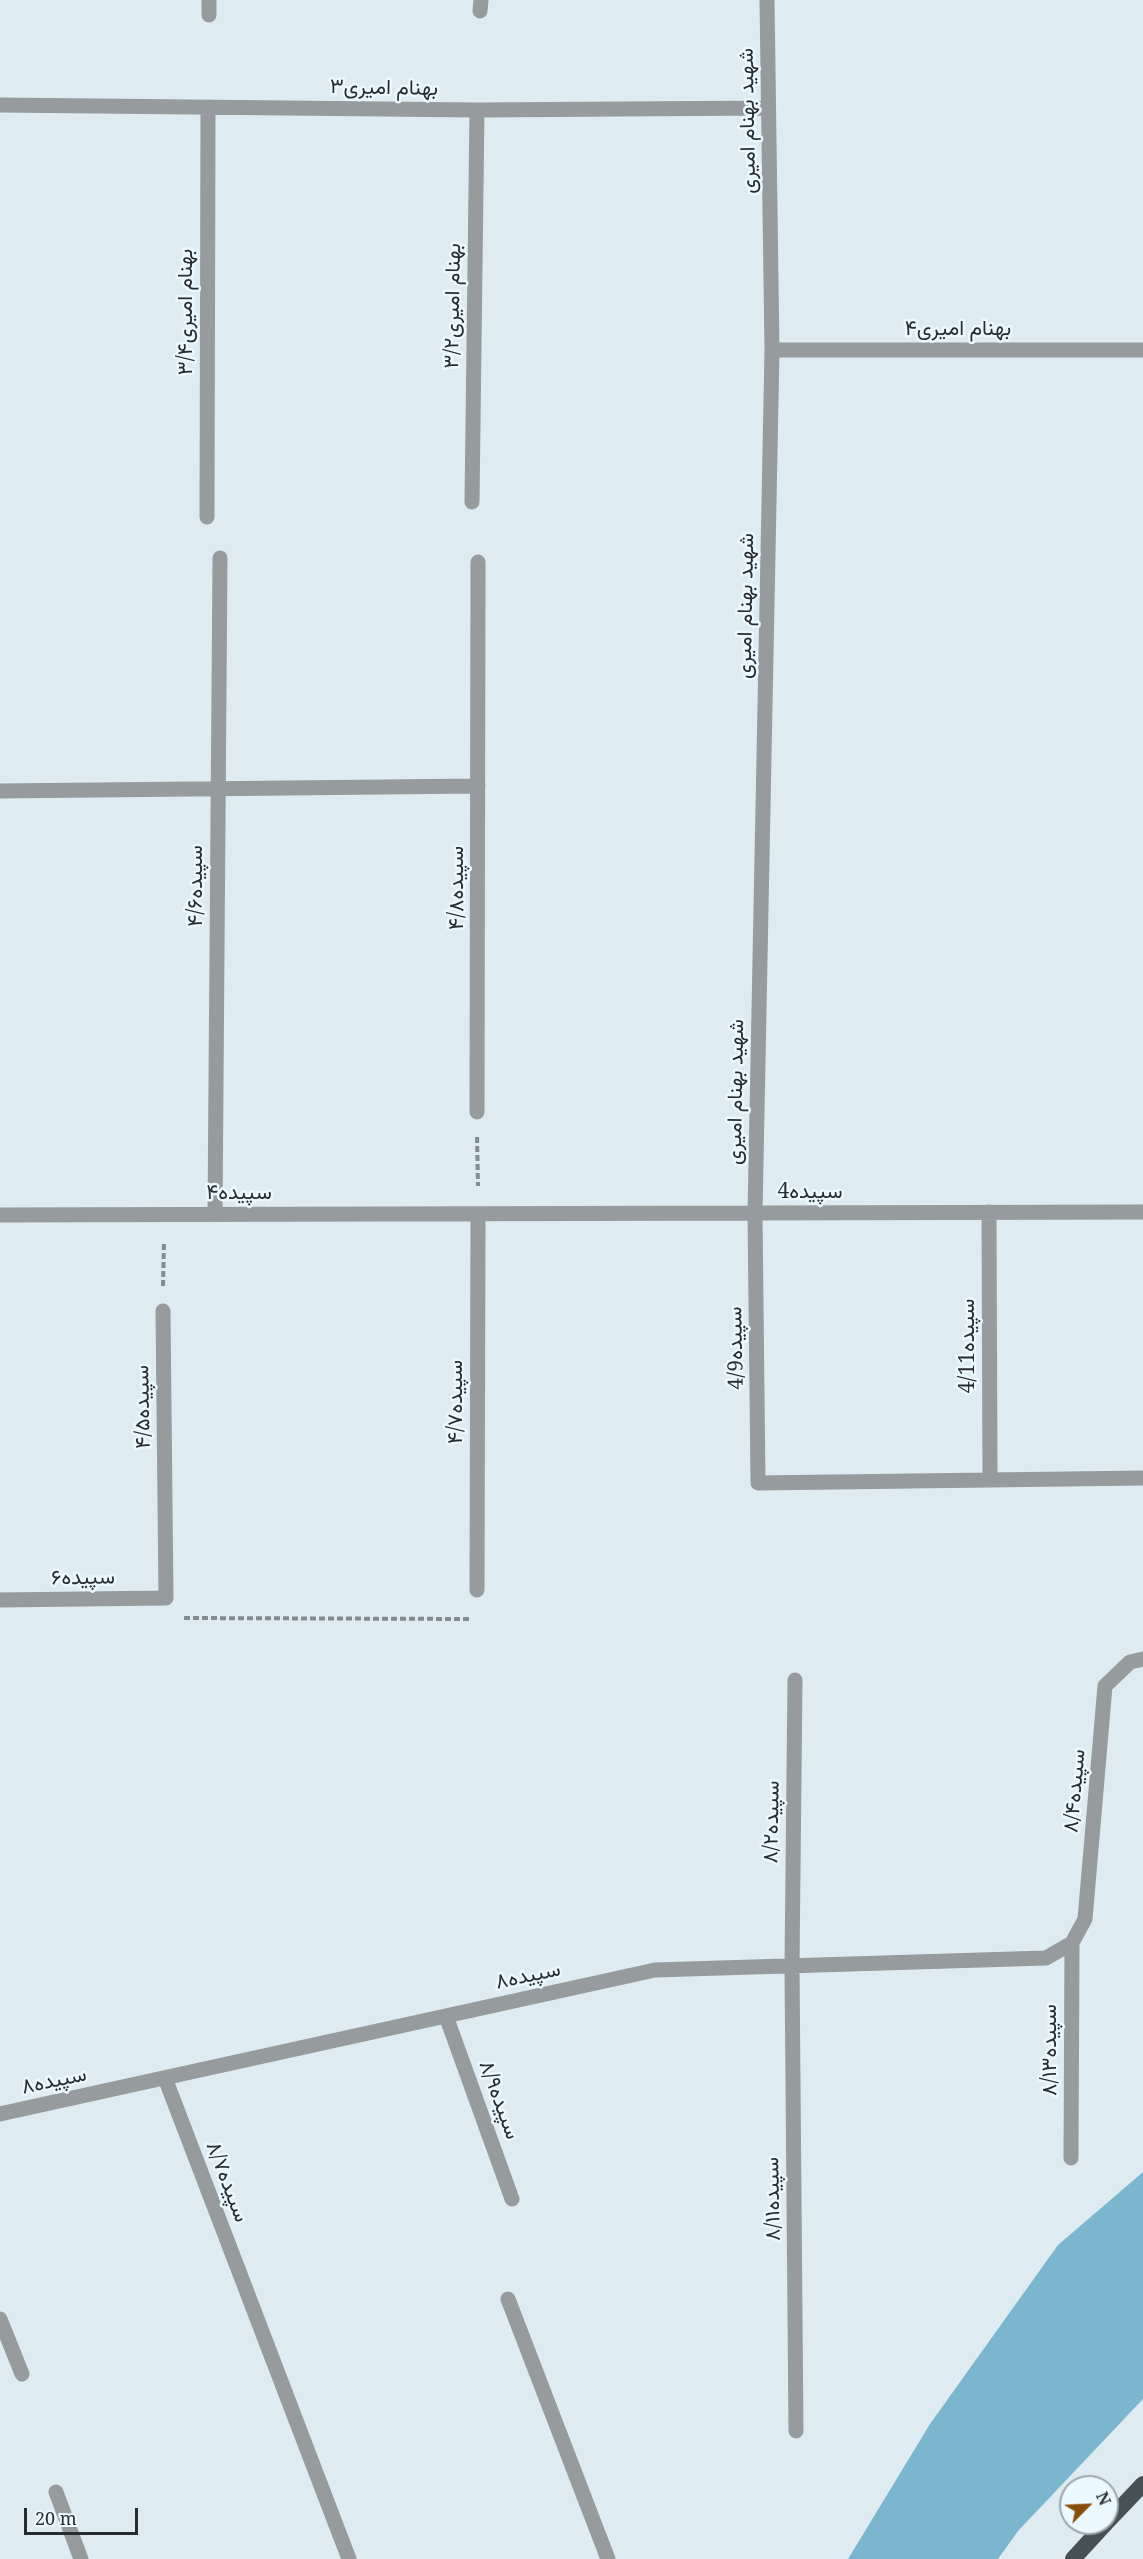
<!DOCTYPE html>
<meta charset="utf-8">
<style>
body{margin:0}
#map{position:relative;width:1143px;height:2559px;overflow:hidden;background:#deebf1;font-family:"Noto Serif",serif}
canvas{display:block}
.north{position:absolute;left:1059px;top:2475px;width:60px;height:60px;box-sizing:border-box;background:#ebf8fe;border:2px solid #9da6ab;border-radius:50%;rotate:66deg;font-size:16px;font-weight:700;line-height:24px;text-align:center;color:#272c2e}
.north::after{content:'';display:block;margin:auto;width:21px;height:27px;background:#894d0b;clip-path:polygon(50% 0,100% 100%,50% 72%,0 100%)}
.scale{position:absolute;left:24px;top:2508px;width:114px;height:27px;box-sizing:border-box;border:3px solid #272c2e;border-top:0;padding-left:8px;font-size:18px;line-height:21px;white-space:nowrap;color:#272c2e;-webkit-text-stroke:4px #ebf8fe;paint-order:stroke}
</style>
<div id="map">
<canvas width="1143" height="2559"></canvas>
<div class="north">N</div>
<div class="scale">20 m</div>
</div>
<script>
const c = document.querySelector('canvas').getContext('2d');
c.lineJoin = 'round';
function paint(path, color) { c.fillStyle = color; c.fill(path, 'evenodd'); }
const poly = rows => new Path2D(rows.map(r => 'M' + r).join(''));
function strokePath(path, color, width, dash) { c.strokeStyle = color; c.lineWidth = width; c.lineCap = dash ? 'butt' : 'round'; c.setLineDash(dash || []); c.stroke(path); }
function label(font, color, halo, rows, align = 'center') {
  c.font = font + ' "Noto Serif",Vazirmatn,serif'; c.lineWidth = 5; c.setLineDash([]); c.textBaseline = 'middle'; c.strokeStyle = halo; c.fillStyle = color; for (const [text, x, y, turn = 0] of rows) {
    c.save(); c.translate(x, y); c.rotate((+turn || 0) * Math.PI / 180); c.textAlign = isNaN(turn) ? turn : align; if (halo) c.strokeText(text, 0, 0); c.fillText(text, 0, 0); c.restore();
  }
}
paint(poly([
 [1143,2172,1143,2399,1018,2531,998,2559,848,2559,930,2424,1058,2245]
]), '#7cb6ce');
strokePath(poly([
 [477,1137,478,1186],
 [163,1286,164,1242],
 [184,1618,470,1619]
]), '#838c90', 4, [6, 3]);
strokePath(poly([
 [767,0,772,350,755,1213,758,1483,1143,1478],
 [480,11,481,0],
 [209,15,209,0],
 [0,105,477,110,768,108],
 [772,350,1143,350],
 [472,502,477,110],
 [207,517,208,107],
 [0,791,478,786],
 [477,1112,478,562],
 [989,1212,990,1480],
 [215,1214,220,558],
 [0,1215,1143,1212],
 [477,1590,478,1214],
 [0,1600,166,1598,163,1311],
 [795,1680,792,1966,796,2431],
 [446,2016,512,2199],
 [165,2078,349,2559],
 [0,2114,655,1970,1046,1958,1072,1943],
 [1071,2158,1072,1943,1085,1919,1105,1686,1130,1662,1143,1659],
 [508,2299,608,2559],
 [0,2319,22,2374],
 [56,2492,81,2559]
]), '#969b9d', 15);
strokePath(poly([
 [1107,2522,1143,2484],
 [1073,2559,1106,2523]
]), '#475155', 16);
label('21px', '#272c2e', '#ebf8fe', [
 ["بهنام امیری۳",384,88,1],
 ["شهید بهنام امیری",748,121,-91],
 ["بهنام امیری۳/۲",453,306,-89],
 ["بهنام امیری۳/۴",186,312,-90],
 ["بهنام امیری۴",958,329],
 ["شهید بهنام امیری",746,606,-89],
 ["سپیده۴/۶",196,886,-90],
 ["سپیده۴/۸",457,888,-90],
 ["شهید بهنام امیری",736,1092,-89],
 ["4سپیده",810,1192],
 ["سپیده۴",239,1193],
 ["4/11سپیده",968,1346,-90],
 ["4/9سپیده",736,1348,-91],
 ["سپیده۴/۷",456,1402,-90],
 ["سپیده۴/۵",143,1407,-91],
 ["سپیده۶",83,1578,-1],
 ["سپیده۸/۴",1075,1791,-85],
 ["سپیده۸/۲",772,1822,-89],
 ["سپیده۸",528,1976,-12],
 ["سپیده۸/۱۳",1050,2050,-90],
 ["سپیده۸",54,2081,-12],
 ["سپیده۸/۹",499,2100,70],
 ["سپیده۸/۷",227,2182,69],
 ["سپیده۸/۱۱",773,2199,-91]
]);
</script>
